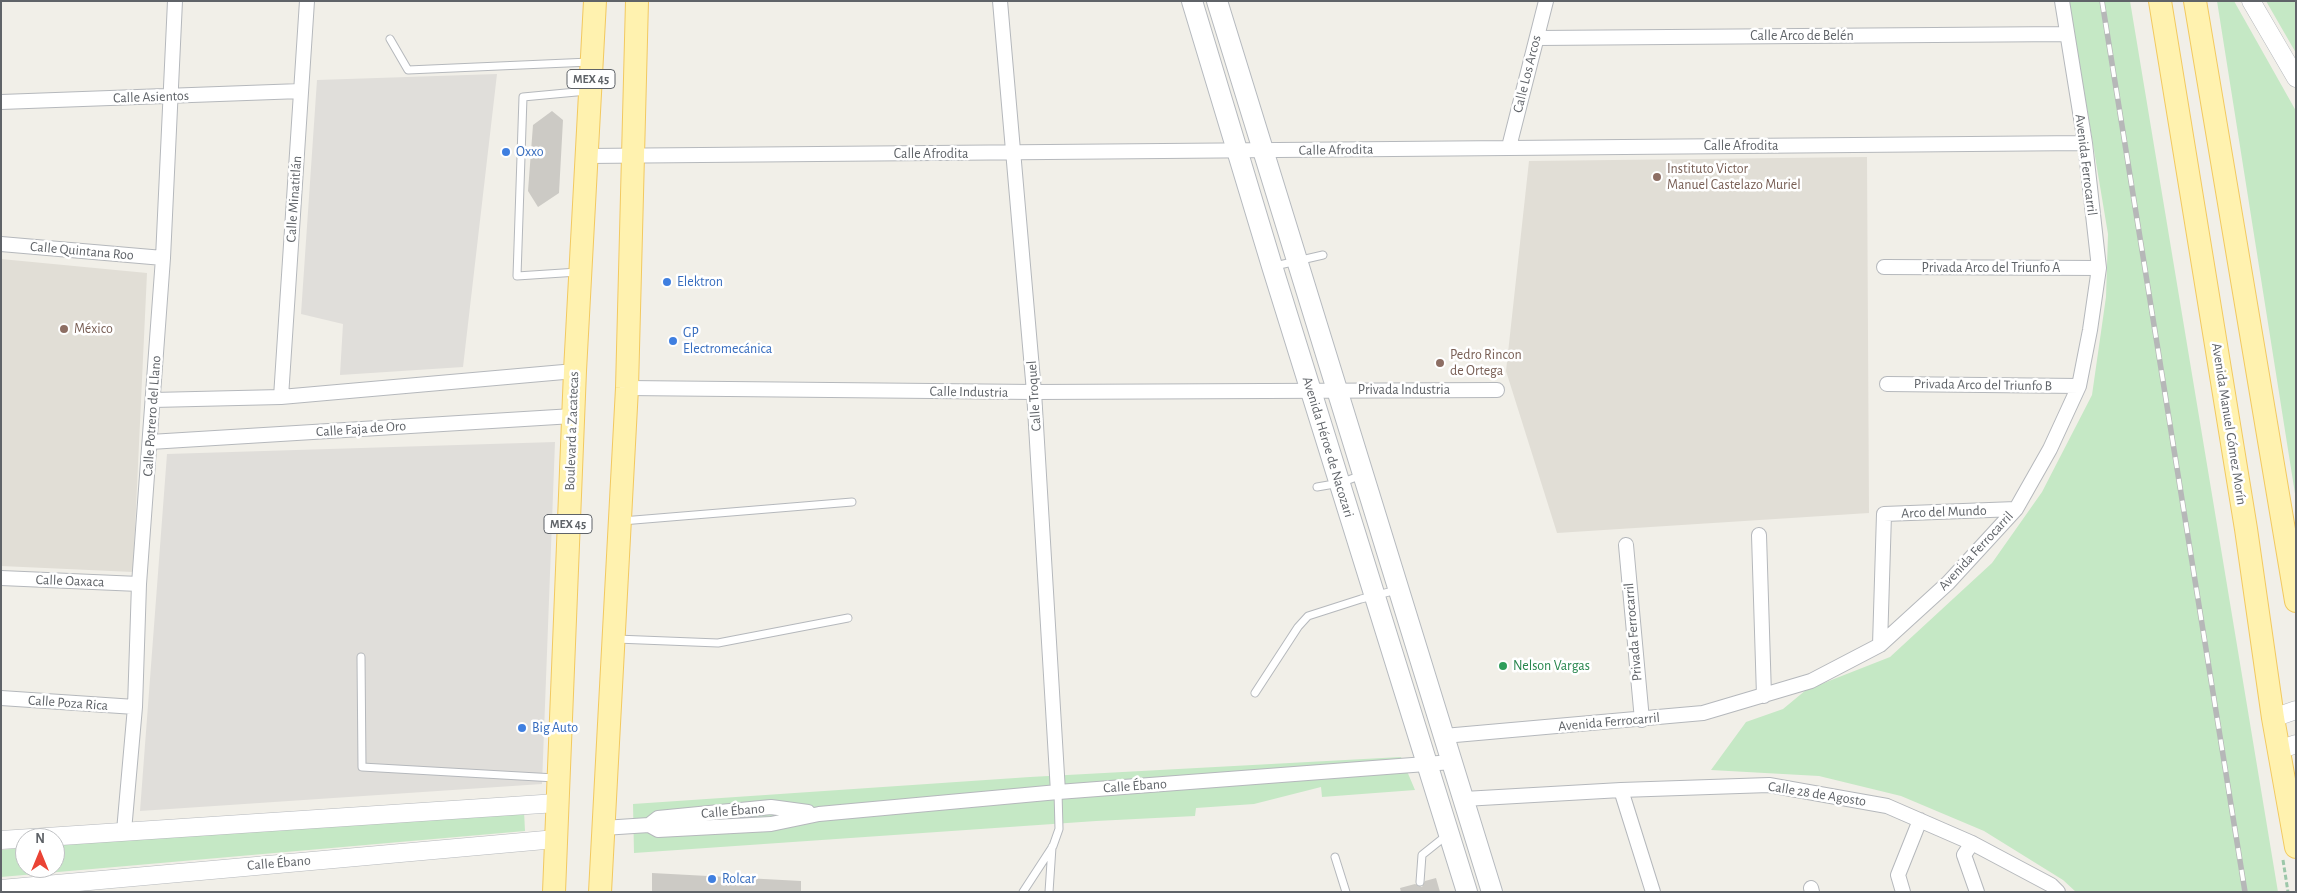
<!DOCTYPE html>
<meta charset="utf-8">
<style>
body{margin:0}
#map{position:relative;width:2297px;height:893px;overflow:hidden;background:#f1efe8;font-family:"Alegreya Sans",sans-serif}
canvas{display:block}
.frame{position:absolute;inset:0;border:2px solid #5f6368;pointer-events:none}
.north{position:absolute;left:15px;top:828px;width:50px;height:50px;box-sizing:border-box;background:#fff;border:1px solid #bfc1c3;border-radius:50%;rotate:0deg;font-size:14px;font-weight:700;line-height:20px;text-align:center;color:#5f6368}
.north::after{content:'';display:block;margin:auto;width:18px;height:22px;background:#ea4335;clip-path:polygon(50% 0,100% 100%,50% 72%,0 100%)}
</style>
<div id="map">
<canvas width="2297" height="893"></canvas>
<div class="frame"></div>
<div class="north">N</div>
</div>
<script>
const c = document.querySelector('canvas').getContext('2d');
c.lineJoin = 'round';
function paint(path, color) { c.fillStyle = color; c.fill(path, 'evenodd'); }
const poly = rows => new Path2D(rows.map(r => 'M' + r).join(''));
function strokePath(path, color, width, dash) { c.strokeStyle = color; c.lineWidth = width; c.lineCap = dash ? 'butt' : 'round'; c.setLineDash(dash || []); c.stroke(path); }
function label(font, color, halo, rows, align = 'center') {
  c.font = font + ' "Alegreya Sans",sans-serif'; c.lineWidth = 5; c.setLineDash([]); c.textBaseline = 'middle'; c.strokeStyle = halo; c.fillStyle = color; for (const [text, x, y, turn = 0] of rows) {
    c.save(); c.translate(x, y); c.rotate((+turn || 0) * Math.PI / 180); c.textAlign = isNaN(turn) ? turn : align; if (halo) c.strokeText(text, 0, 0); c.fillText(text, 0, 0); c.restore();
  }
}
paint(poly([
 [497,74,463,367,340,375,343,324,301,314,317,80],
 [555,442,542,784,140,811,167,454]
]), '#e0deda');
paint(poly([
 [1867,157,1869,513,1557,533,1506,371,1529,161],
 [1,259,147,273,133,572,1,566]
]), '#e1ded6');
paint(poly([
 [2069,1,2130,1,2278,892,2076,892,2063,880,1984,831,1901,796,1819,776,1711,770,1746,722,1783,709,1806,690,1890,657,1992,563,2042,492,2092,395,2106,297,2108,234],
 [2217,1,2234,1,2296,111,2296,500],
 [2266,1,2296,1,2296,53],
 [1401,757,1415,790,1322,797,1321,787,1254,804,1196,808,1195,816,1096,821,634,853,633,804,1030,777],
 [524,811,525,831,1,877,1,850,25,847,25,868,55,868,55,844]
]), '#c5e8c5');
paint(poly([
 [552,111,563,120,559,193,538,207,528,191,533,125],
 [652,873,801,881,801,892,652,892],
 [1436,878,1440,892,1401,892,1400,888,1415,884,1422,887,1425,881]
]), '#cccac5');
const service = poly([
 [390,39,408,70,590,62],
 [1275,266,1323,255],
 [578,272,517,276,523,97,587,91],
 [1317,487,1340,483,1362,475],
 [622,521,852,502],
 [616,639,718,643,848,618],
 [361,657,362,767,555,778],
 [1255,693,1298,627,1308,616,1361,599,1397,590],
 [1335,857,1346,892],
 [1420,882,1422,855,1447,835],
 [1023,892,1053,846,1059,829,1058,792],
 [1049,892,1052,847]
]);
const minor = poly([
 [1000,1,1034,392,1058,792],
 [1537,38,2067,34],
 [1,102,301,91],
 [1509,147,1546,1],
 [587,156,2085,143],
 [1,244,163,258],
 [1884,267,2099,268],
 [1887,384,2079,386],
 [627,388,1034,392,1497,390],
 [281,397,307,1],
 [153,400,281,397,575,371],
 [150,442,573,416],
 [1759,535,1764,696],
 [1626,545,1642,720],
 [1,578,139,584],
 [1880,645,1884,514,2016,509],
 [1,698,135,707],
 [1444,736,1703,713,1811,681,1880,645,1948,583,2016,509,2050,449,2079,386,2090,330,2099,268,2085,143,2062,1],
 [1621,790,1653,892],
 [1464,799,1621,790,1769,785,1887,806,1972,843,2051,885,2058,892],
 [649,825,658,818,771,807,808,812],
 [603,828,649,825,658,830,771,824,819,814,1058,792,1452,762],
 [124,831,135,707,139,584,163,258,175,1],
 [1972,843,1964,855,1977,892],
 [1811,888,1812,892],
 [1903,892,1898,875,1920,820]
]);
const tertiary = poly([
 [2251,1,2296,78],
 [2273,718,2296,710],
 [2279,750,2296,744],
 [1,840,557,803],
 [1,889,556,839]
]);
const secondary = poly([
 [1192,1,1272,266,1467,892],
 [1217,1,1492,892]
]);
const primary = poly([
 [2160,1,2246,529,2273,718,2296,847],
 [2195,1,2296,601],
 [554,892,575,371,595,1],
 [600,892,627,388,637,1]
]);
strokePath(service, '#b5b8bc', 9);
strokePath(minor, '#b5b8bc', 16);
strokePath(tertiary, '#b5b8bc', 19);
strokePath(secondary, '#b6babf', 22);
strokePath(primary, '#f2c960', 24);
strokePath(poly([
 [2283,860,2288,892]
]), '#9cc7a9', 3, [5, 2.5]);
strokePath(service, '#fff', 7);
strokePath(minor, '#fff', 14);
strokePath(tertiary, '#fff', 18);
strokePath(secondary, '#fff', 20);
strokePath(primary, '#fff2af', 22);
const rail = poly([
 [2102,1,2245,892]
]);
strokePath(rail, '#b6b7b8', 5.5);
strokePath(rail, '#fff', 4, [11]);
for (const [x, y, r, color] of [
 [506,152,5,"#3f7fe0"],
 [1657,177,5,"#8d6e63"],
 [667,282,5,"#3f7fe0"],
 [64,329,5,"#8d6e63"],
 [673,341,5,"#3f7fe0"],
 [1440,363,5,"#8d6e63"],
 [1503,666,5,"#2e9e5b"],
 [522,728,5,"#3f7fe0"],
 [712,879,5,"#3f7fe0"]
]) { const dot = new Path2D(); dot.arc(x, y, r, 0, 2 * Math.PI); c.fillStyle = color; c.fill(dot); strokePath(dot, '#fff', 2); }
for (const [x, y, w] of [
 [591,79,48],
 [568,524,48]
]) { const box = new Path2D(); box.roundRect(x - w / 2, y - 9.5, w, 19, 4); c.fillStyle = '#fff'; c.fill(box); strokePath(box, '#5f6368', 1); }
label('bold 12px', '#5f6368', null, [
 ["MEX 45",591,79],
 ["MEX 45",568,524]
]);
label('14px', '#5f6368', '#fff', [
 ["Calle Arco de Belén",1802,36],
 ["Calle Los Arcos",1527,74,-76],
 ["Calle Asientos",151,97,-2],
 ["Calle Afrodita",1741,146],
 ["Calle Afrodita",1336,150,-1],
 ["Calle Afrodita",931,154],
 ["Avenida Ferrocarril",2086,165,83],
 ["Calle Minatitlán",294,199,-86],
 ["Calle Quintana Roo",82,251,5],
 ["Privada Arco del Triunfo A",1991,268],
 ["Privada Arco del Triunfo B",1983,385,1],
 ["Privada Industria",1404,390],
 ["Calle Industria",969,392,1],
 ["Calle Troquel",1034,396,-94],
 ["Calle Potrero del Llano",152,416,-86],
 ["Avenida Manuel Gómez Morín",2229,424,81],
 ["Calle Faja de Oro",361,429,-4],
 ["Boulevard a Zacatecas",572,431,-88],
 ["Avenida Héroe de Nacozari",1328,447,73],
 ["Arco del Mundo",1944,512,-2],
 ["Avenida Ferrocarril",1976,551,-47],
 ["Calle Oaxaca",70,581,2],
 ["Privada Ferrocarril",1633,632,-95],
 ["Calle Poza Rica",68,703,4],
 ["Avenida Ferrocarril",1609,722,-5],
 ["Calle Ébano",1135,786,-4],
 ["Calle 28 de Agosto",1817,794,9],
 ["Calle Ébano",733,811,-5],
 ["Calle Ébano",279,863,-5]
]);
label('14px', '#366cbe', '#fff', [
 ["Oxxo",516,152],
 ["Elektron",677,282],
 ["GP",683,333],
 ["Electromecánica",683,349],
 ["Big Auto",532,728],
 ["Rolcar",722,879]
], 'left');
label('14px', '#785e54', '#fff', [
 ["Instituto Victor",1667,169],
 ["Manuel Castelazo Muriel",1667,185],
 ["México",74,329],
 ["Pedro Rincon",1450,355],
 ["de Ortega",1450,371]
], 'left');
label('14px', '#27864d', '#fff', [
 ["Nelson Vargas",1513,666]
], 'left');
</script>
